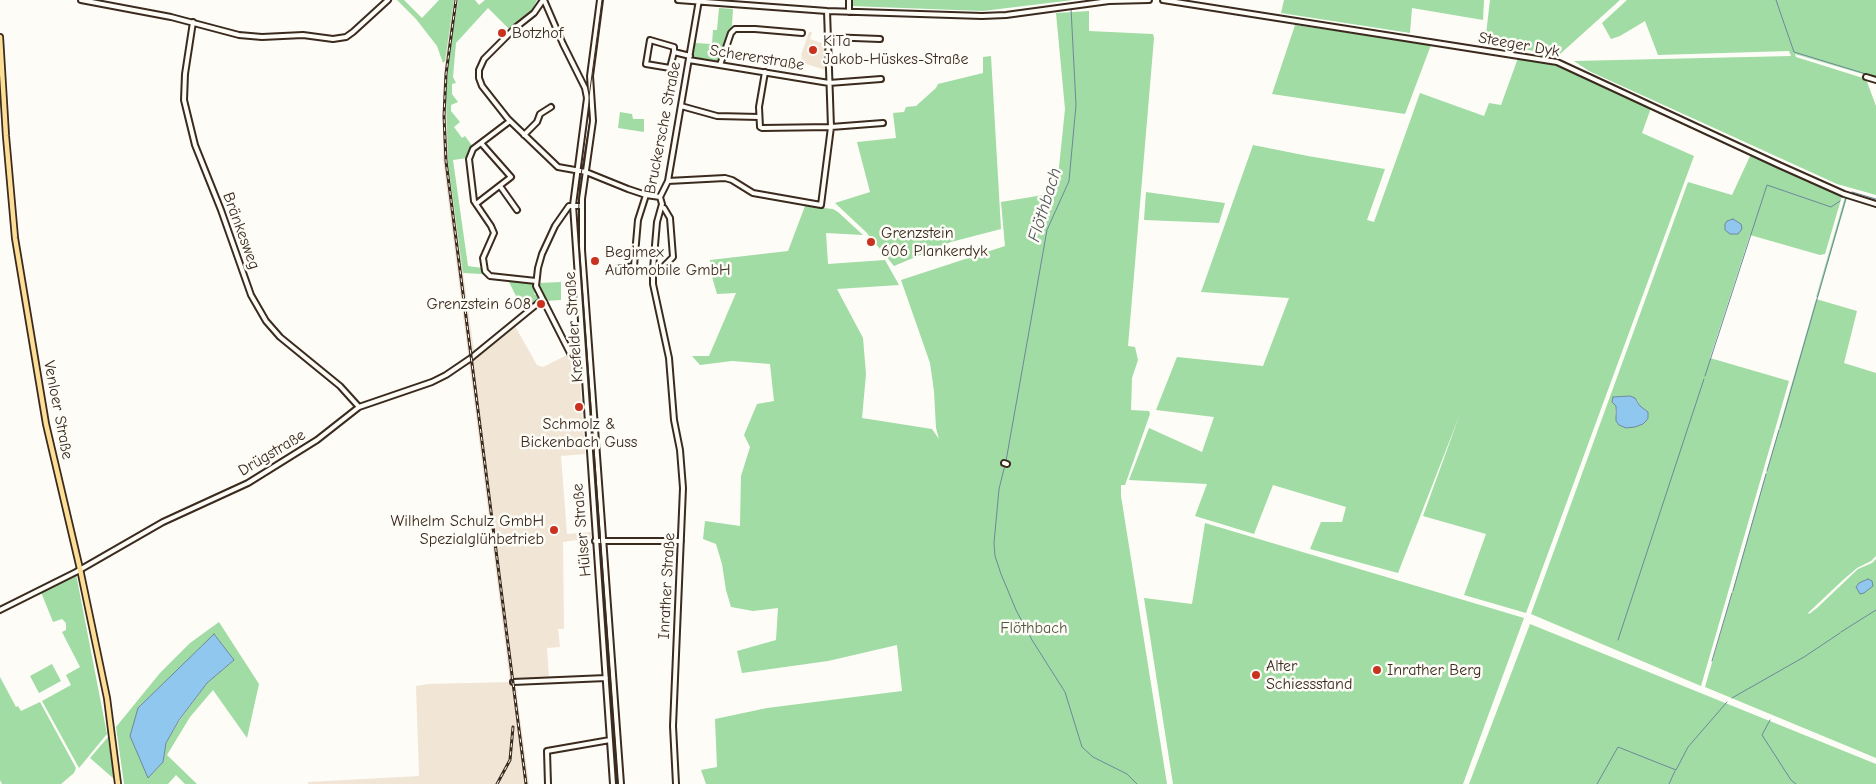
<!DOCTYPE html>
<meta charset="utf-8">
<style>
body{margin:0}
canvas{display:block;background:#fdfcf7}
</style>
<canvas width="1876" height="784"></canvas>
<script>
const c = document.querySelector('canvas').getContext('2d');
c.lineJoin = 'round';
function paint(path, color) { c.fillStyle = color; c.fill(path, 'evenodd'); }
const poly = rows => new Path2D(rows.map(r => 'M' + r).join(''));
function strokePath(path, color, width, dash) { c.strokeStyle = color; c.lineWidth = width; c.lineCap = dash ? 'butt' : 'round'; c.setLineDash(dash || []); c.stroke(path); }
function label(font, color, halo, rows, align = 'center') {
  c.font = font + ' "Comic Neue",sans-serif'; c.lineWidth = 5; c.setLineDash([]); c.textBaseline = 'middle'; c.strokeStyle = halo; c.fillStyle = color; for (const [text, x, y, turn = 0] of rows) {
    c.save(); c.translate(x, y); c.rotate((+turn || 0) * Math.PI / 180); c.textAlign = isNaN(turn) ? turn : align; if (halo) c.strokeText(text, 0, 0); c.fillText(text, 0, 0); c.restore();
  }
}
paint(poly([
 [454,0,458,0,448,73,448,163,475,358,515,326,537,365,543,367,569,354,580,379,585,454,561,456,567,534,591,532,591,538,563,542,564,629,558,629,560,647,547,648,549,678,515,680,529,784,308,784,308,782,419,776,416,686,428,684,510,682,443,160,443,96,445,61],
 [809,32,812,32,810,39,824,44,825,70,800,62,802,56,801,55]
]), '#f1e6d6');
paint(poly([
 [397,0,404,0,422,18,439,0,454,0,445,61,443,63,437,46,416,19],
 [458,0,475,0,479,5,485,0,537,0,532,10,509,29,488,8,456,43,453,77,456,83,452,84,452,94,458,102,451,105,451,111,460,122,454,127,462,138,465,136,473,147,467,158,453,160,468,266,482,268,483,274,463,273,448,163,446,93,449,58],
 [851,0,1073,0,983,11,851,6],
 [1284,0,1484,0,1483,20,1412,8,1410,33,1281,13],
 [1490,0,1620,0,1559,55,1485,43],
 [1627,0,1876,0,1876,78,1795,54,1796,57,1866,79,1876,106,1876,195,1837,184,1589,71,1574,61,1791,56,1789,51,1658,55,1645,21,1620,36,1611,39,1602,23],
 [719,8,733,9,732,25,719,59,716,62,695,59,692,55,695,43,712,44,713,30,717,30],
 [1089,11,1089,31,1153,34,1154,38,1128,346,1135,347,1138,360,1132,378,1131,410,1149,411,1150,414,1125,485,1121,485,1121,496,1167,784,706,784,701,770,717,767,715,719,767,708,902,691,897,645,828,661,742,673,737,651,776,640,778,608,753,611,731,607,726,590,722,564,716,544,703,539,705,521,740,526,741,476,750,447,744,435,757,404,774,401,770,364,732,361,700,365,692,356,709,356,736,293,717,294,710,270,710,260,788,251,805,206,833,209,838,212,863,235,826,233,828,264,885,260,899,285,837,289,863,338,866,374,862,418,932,429,939,439,936,428,934,391,930,363,901,280,1005,246,1001,202,1049,194,1058,177,1065,109,1056,13],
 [1295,25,1431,45,1405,114,1272,94],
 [991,56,1001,229,951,242,894,266,866,232,835,203,870,192,857,142,896,138,893,113,904,112,906,107,916,106,936,88,938,84,983,73,983,57],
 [1518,58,1557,66,1651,108,1642,133,1694,156,1526,613,1464,595,1486,534,1423,516,1460,414,1398,573,1310,549,1321,522,1342,522,1346,507,1273,485,1254,534,1195,516,1207,484,1129,480,1149,428,1202,452,1214,417,1156,410,1177,357,1263,366,1289,298,1201,292,1253,145,1308,156,1385,169,1367,220,1374,222,1420,93,1484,116,1489,103,1501,105],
 [620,112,632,114,633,119,644,119,644,132,618,128],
 [1751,154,1842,196,1825,254,1820,255,1750,235,1710,358,1789,381,1701,686,1531,614,1688,182,1732,195],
 [1630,396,1638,401,1640,406,1648,412,1648,418,1643,424,1629,428,1618,424,1615,413,1616,406,1613,397],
 [1146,192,1225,203,1219,223,1144,220],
 [1845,197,1847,198,1818,297,1816,297],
 [508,280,532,282,536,292,534,293,535,295,537,295,538,300,524,312],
 [561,282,561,300,545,301,539,283],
 [1816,299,1857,311,1844,363,1876,373,1876,556,1871,561,1857,568,1843,580,1808,613,1809,614,1817,608,1858,569,1872,563,1876,559,1876,758,1705,687],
 [1205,523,1524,618,1463,784,1173,784,1144,598,1192,604],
 [76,574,107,734,79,768,42,701,71,685,66,675,80,667,62,632,66,630,66,623,62,619,53,622,41,592],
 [219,622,259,684,247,738,213,690,190,717,167,755,197,784,185,784,176,775,168,784,124,784,116,727,160,673,190,643],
 [214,634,234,660,207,683,179,721,166,743,163,762,148,778],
 [1530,624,1876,764,1876,784,1469,784],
 [52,664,61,681,39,693,30,676],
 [0,677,16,707,18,706,21,711,40,702,76,768,74,773,61,784,2,784,0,780],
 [108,737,114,779,90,758]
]), '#a0dca3');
const water = poly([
 [1733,219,1741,224,1742,229,1738,234,1730,234,1725,230,1725,224,1727,221,1733,219],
 [1613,397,1630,396,1635,398,1640,406,1648,412,1648,418,1646,421,1643,424,1635,427,1626,428,1619,425,1616,421,1616,406,1612,402,1613,397],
 [1868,579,1872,581,1873,586,1864,593,1860,594,1856,587,1859,583,1868,579],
 [214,634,234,660,207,683,179,720,166,743,163,762,148,778,130,736,138,708,214,634]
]);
paint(water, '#90c7ef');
strokePath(water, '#6e889b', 1);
strokePath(poly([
 [1776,0,1794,52,1876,77],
 [1071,8,1076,105,1069,181,1047,230,1006,461,999,489,994,543,995,556,1001,574,1016,610,1032,640,1065,692,1082,747,1093,757,1127,774,1137,784],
 [1852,192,1876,199],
 [1705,376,1767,185,1831,207,1840,201],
 [1780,428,1846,198],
 [1767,471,1779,430],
 [1733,591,1766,474],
 [1841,632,1876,610],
 [1618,640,1704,379],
 [1712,661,1732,593],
 [1732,698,1804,657,1840,633],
 [1770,720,1762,735,1791,780,1796,784],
 [1597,784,1618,747,1676,770,1688,747,1727,702],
 [1669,784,1675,771]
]), '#6e889b', 1);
const minor = poly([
 [81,0,171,17,239,35,262,37,303,35,333,39,346,37,353,32,388,0],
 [543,0,534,13,515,28,484,59,479,70,479,78,482,86,508,119,558,167,586,172,628,189,646,195,660,197],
 [544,0,563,44,585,88,587,98,573,205,613,784],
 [600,0,590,76,593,121,582,199,582,250,621,784],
 [678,0,827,11,982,16,1006,15,1109,1,1149,0],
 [1163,0,1557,62,1779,165,1844,194,1876,204],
 [849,12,849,0],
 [193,22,185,74,184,100,195,145,221,210,251,295,266,321,280,337,340,386,359,407],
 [828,37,880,39],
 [674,52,670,68,646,64,650,40,674,47,674,52,690,56],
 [689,60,829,83,881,79],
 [720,65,731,33,735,29,755,29,802,33],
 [765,72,759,107,760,127,762,128,831,127,883,123],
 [1866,77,1876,80],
 [681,106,717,116,759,117],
 [510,121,473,149,469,159,474,201,491,226,494,233,483,258,485,271,490,276,536,281],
 [524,135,537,122,540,114,551,107],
 [668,181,725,178,732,180,753,193,821,205,831,127,827,11],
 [500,186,517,210],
 [476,204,511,177,481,143],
 [582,206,569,206,555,226,542,254,538,268,536,286,571,355,582,352],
 [617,269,634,266,638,220,646,195],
 [653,269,661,269,673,257,670,218,664,208],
 [1004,463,1007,464],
 [595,541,681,541],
 [0,610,76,572,163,522,248,483,317,440,359,407,432,382,446,375,471,358,542,300],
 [513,682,606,678],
 [548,784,547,751,610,740],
 [676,784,673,726,683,488,680,450,674,420,669,358,653,284,653,269,657,222,662,204,660,197,668,181,699,0]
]);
const major = poly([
 [0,37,6,136,15,238,46,424,80,569,107,698,118,784]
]);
strokePath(minor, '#3b2a1e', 8);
strokePath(major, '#3b2a1e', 8);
strokePath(minor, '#fdfcf7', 4);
strokePath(major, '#fcde96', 4.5);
strokePath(poly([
 [602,0,589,97,590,120,580,181,578,225,618,784]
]), '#3b2a1e', 1);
const rail = poly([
 [456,0,446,74,444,116,446,161,526,784],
 [497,784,510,760,513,727]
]);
strokePath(rail, '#3b2a1e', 3);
strokePath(rail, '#fdfcf7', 1, [4]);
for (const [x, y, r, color] of [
 [502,33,5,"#c8321e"],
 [813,50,5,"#c8321e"],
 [871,242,5,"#c8321e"],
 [595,261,5,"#c8321e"],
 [541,304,5,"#c8321e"],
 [579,407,5,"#c8321e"],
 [554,530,5,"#c8321e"],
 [1377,670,5,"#c8321e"],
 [1256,675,5,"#c8321e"]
]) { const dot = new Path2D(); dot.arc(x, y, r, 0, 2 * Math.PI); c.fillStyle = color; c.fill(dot); strokePath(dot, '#fdfcf7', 2); }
label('16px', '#3b2a1e', '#fdfcf7', [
 ["Botzhof",512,33],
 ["KiTa",823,41],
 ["Jakob-Hüskes-Straße",823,59],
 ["Grenzstein",881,233],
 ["606 Plankerdyk",881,251],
 ["Begimex",605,252],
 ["Automobile GmbH",605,270],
 ["Grenzstein 608",531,304,"right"],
 ["Schmolz &",579,424,"center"],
 ["Bickenbach Guss",579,442,"center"],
 ["Wilhelm Schulz GmbH",544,521,"right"],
 ["Spezialglühbetrieb",544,539,"right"],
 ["Alter",1266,666],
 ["Schiessstand",1266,684],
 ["Inrather Berg",1387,670]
], 'left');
label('16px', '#3b2a1e', '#fdfcf7', [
 ["Steeger Dyk",1519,45,10],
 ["Schererstraße",757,58,9],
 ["Bruckersche Straße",663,128,-79],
 ["Bränkesweg",241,231,70],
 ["Krefelder Straße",574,327,-94],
 ["Venloer Straße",58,410,79],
 ["Drügstraße",272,453,-31],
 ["Hülser Straße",582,530,-95],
 ["Inrather Straße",667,586,-87]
]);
label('16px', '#54563f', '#fdfcf7', [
 ["Flöthbach",1034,628]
]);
label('italic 18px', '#54595d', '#fdfcf7', [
 ["Flöthbach",1045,205,-73]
]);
</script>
